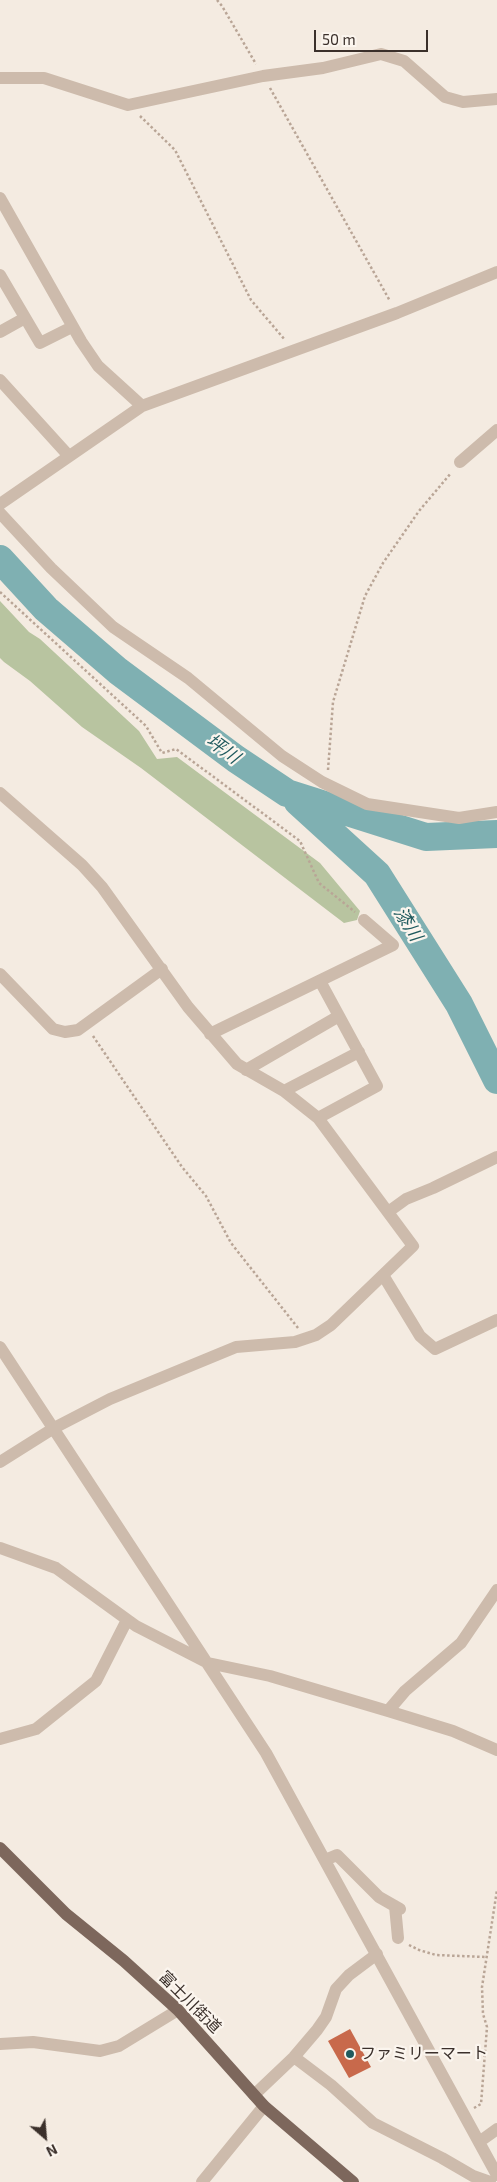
<!DOCTYPE html>
<meta charset="utf-8">
<style>
body{margin:0}
#map{position:relative;width:497px;height:2182px;overflow:hidden;background:#f4ebe1;font-family:"Exo 2",sans-serif}
canvas{display:block}
.north{position:absolute;left:20px;top:2112px;width:50px;height:50px;-webkit-text-stroke:4px #fbf5ee;paint-order:stroke;rotate:153deg;font-size:14px;font-weight:700;line-height:20px;text-align:center;color:#3b302b}
.north::after{content:'';display:block;margin:auto;width:18px;height:22px;background:#3b302b;clip-path:polygon(50% 0,100% 100%,50% 72%,0 100%)}
.scale{position:absolute;left:314px;top:30px;width:114px;height:22px;box-sizing:border-box;border:2px solid #3b302b;border-top:0;padding-left:6px;font-size:15px;line-height:18px;white-space:nowrap;color:#3b302b;-webkit-text-stroke:4px #fbf5ee;paint-order:stroke}
</style>
<div id="map">
<canvas width="497" height="2182"></canvas>
<div class="north">N</div>
<div class="scale">50 m</div>
</div>
<script>
const c = document.querySelector('canvas').getContext('2d');
c.lineJoin = 'round';
function paint(path, color) { c.fillStyle = color; c.fill(path, 'evenodd'); }
const poly = rows => new Path2D(rows.map(r => 'M' + r).join(''));
function strokePath(path, color, width, dash) { c.strokeStyle = color; c.lineWidth = width; c.lineCap = dash ? 'butt' : 'round'; c.setLineDash(dash || []); c.stroke(path); }
function label(font, color, halo, rows, align = 'center') {
  c.font = font + ' "Exo 2","Noto Sans JP",sans-serif'; c.lineWidth = 4.5; c.setLineDash([]); c.textBaseline = 'middle'; c.strokeStyle = halo; c.fillStyle = color; for (const [text, x, y, turn = 0] of rows) {
    c.save(); c.translate(x, y); c.rotate((+turn || 0) * Math.PI / 180); c.textAlign = isNaN(turn) ? turn : align; if (halo) c.strokeText(text, 0, 0); c.fillText(text, 0, 0); c.restore();
  }
}
paint(poly([
 [0,601,29,632,40,639,139,731,157,759,177,757,320,863,360,911,357,920,344,923,141,768,82,727,30,681,4,662,0,658]
]), '#b8c4a0');
strokePath(poly([
 [0,559,46,609,118,671,236,759,287,793,426,837,497,834],
 [298,802,377,874,459,1004,497,1080]
]), '#7fb0b2', 28);
paint(poly([
 [350,2029,371,2067,349,2078,328,2041]
]), '#c8694b');
strokePath(poly([
 [217,0,222,6,256,64],
 [270,88,390,301],
 [140,116,175,150,251,300,285,340],
 [0,592,146,726,162,753,176,749,300,841,319,883,355,912],
 [328,770,333,702,365,596,383,563,419,511,451,473],
 [93,1036,182,1167,206,1196,231,1243,298,1328],
 [409,1945,419,1950,436,1955,486,1957],
 [474,2108,481,2104,487,2027,483,2014,482,1987,497,1890]
]), '#b9a596', 2.5, [2.5, 2.5]);
strokePath(poly([
 [0,78,44,78,128,105,263,76,323,68,381,54,404,61,445,97,463,102,497,99],
 [0,198,81,341,98,366,142,406],
 [0,275,40,343,72,327],
 [0,332,25,318],
 [0,380,68,455],
 [460,462,497,430],
 [0,504,142,406,397,313,497,272],
 [0,513,51,568,113,627,188,678,282,756,322,782,367,804,459,818,497,812],
 [0,793,82,865,102,887,188,1007,237,1064,284,1091,318,1118,413,1246,331,1325,316,1335,295,1342,236,1347,110,1399,54,1428,0,1462],
 [0,974,53,1029,65,1032,78,1030,162,969],
 [210,1034,393,945,364,920],
 [246,1070,339,1016],
 [284,1091,359,1052],
 [318,1118,377,1086,320,981],
 [388,1212,406,1199,433,1188,497,1157],
 [383,1275,420,1336,435,1349,497,1320],
 [0,1347,266,1753,497,2175],
 [0,1548,56,1568,136,1626,208,1663,270,1676,388,1711,453,1731,497,1750],
 [388,1711,405,1691,461,1643,497,1590],
 [0,1739,36,1729,96,1681,127,1620],
 [325,1860,337,1855,379,1897,400,1909],
 [395,1906,398,1938],
 [0,2044,33,2042,100,2051,119,2046,178,2010],
 [294,2057,331,2085,373,2123,442,2158,473,2176,490,2182],
 [254,2095,294,2057,317,2030,326,2017,336,1989,349,1975,377,1954],
 [479,2142,497,2129],
 [202,2182,264,2106]
]), '#cdbbac', 12);
strokePath(poly([
 [0,1848,66,1914,124,1961,178,2010,264,2106,353,2182]
]), '#7d675c', 12);
for (const [x, y, r, color] of [
 [350,2054,5,"#1f5a5e"]
]) { const dot = new Path2D(); dot.arc(x, y, r, 0, 2 * Math.PI); c.fillStyle = color; c.fill(dot); strokePath(dot, '#fbf5ee', 2); }
label('16px', '#3b302b', '#fbf5ee', [
 ["富士川街道",190,2002,45]
]);
label('16px', '#3b302b', '#fbf5ee', [
 ["ファミリーマート",360,2054]
], 'left');
label('italic 18px', '#1f5a5e', '#fbf5ee', [
 ["坪川",223,749,36],
 ["漆川",408,924,58]
]);
</script>
